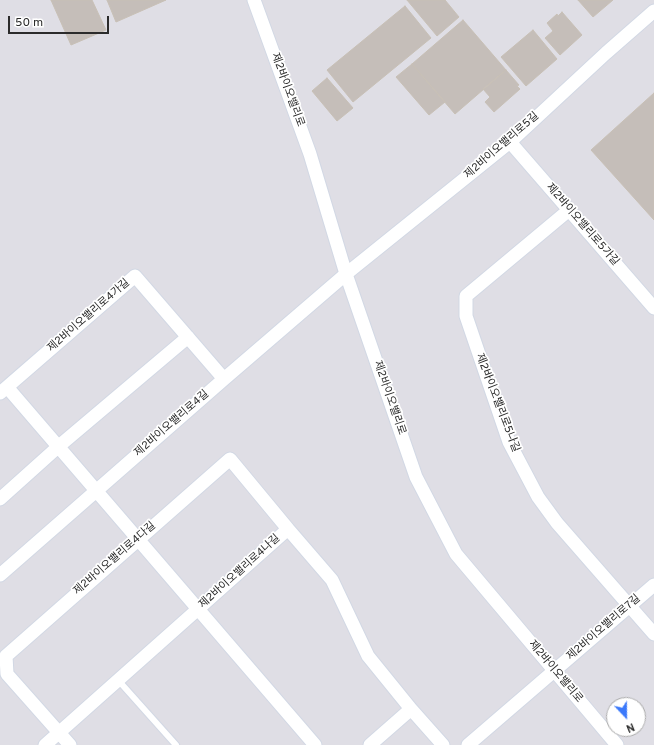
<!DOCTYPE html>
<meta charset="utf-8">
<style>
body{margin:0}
#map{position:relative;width:654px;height:745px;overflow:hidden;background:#ede4dd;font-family:Overpass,sans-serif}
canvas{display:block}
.north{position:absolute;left:606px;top:697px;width:40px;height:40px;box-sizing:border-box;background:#fff;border:1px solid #aaa;border-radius:50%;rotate:158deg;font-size:11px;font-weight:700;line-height:16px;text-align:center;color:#2b2b2b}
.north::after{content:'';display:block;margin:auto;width:14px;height:18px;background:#3b79fb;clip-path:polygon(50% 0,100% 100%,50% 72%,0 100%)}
.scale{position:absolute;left:8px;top:16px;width:101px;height:18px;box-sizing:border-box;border:2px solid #2b2b2b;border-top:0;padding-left:5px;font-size:12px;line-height:14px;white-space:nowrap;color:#2b2b2b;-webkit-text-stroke:3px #fff;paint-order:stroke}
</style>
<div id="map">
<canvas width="654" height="745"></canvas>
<div class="north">N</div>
<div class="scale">50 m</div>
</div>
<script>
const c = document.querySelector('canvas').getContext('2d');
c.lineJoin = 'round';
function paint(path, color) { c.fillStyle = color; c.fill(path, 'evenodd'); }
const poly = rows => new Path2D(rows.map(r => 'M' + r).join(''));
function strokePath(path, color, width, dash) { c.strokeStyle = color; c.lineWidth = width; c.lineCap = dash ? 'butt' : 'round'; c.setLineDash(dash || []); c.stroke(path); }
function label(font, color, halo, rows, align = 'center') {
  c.font = font + ' Overpass,"Noto Sans KR",sans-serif'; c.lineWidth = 3.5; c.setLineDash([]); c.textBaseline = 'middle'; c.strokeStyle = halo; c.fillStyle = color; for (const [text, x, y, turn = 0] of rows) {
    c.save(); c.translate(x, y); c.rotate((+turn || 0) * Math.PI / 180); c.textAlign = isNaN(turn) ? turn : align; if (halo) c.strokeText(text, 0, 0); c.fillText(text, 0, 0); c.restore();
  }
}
paint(poly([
 [0,0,654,0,654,745,0,745],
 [614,705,638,705,638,729,614,729]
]), '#dfdee5');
const building = poly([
 [51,0,92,0,106,30,71,45,51,0],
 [107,0,166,0,116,22,107,0],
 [407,0,445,0,459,17,437,36,407,0],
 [578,0,613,0,593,17,578,0],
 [405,6,431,38,353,102,327,70,405,6],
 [562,12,582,35,560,55,545,38,553,31,547,23,557,14,558,16,562,12],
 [463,20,506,70,455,114,412,64,463,20],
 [533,30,557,59,526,86,501,57,533,30],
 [412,64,445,102,429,115,396,77,412,64],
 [506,70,519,85,517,86,520,89,494,112,485,102,490,97,483,89,506,70],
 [327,78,353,108,337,121,312,91,327,78],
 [654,93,654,220,591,150,654,93]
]);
paint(building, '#c5beb9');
strokePath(building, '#c8c0b6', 1);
const lane = poly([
 [118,680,176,745]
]);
const street = poly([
 [254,0,310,154,346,274,416,477,456,554,617,745],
 [510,142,654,308],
 [569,210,466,296,466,316,509,442,538,497,557,523,654,634],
 [7,387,315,745],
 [0,393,135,276,224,379],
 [0,499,59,446,188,337],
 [0,575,224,379,346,274,510,142,606,53,654,11],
 [45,745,288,529,332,580,368,656,411,709,443,745],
 [70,745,7,674,6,656,230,459,288,529],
 [370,745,411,709],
 [468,745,654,585]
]);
strokePath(lane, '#d2d8e4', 8);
strokePath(street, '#d2d8e4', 15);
strokePath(lane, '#fff', 6);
strokePath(street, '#fff', 13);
label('11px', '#2b2b2b', '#fff', [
 ["제2바이오밸리로",287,90,70],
 ["제2바이오밸리로5길",502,146,-41],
 ["제2바이오밸리로5가길",582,225,49],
 ["제2바이오밸리로4가길",89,316,-41],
 ["제2바이오밸리로",389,398,71],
 ["제2바이오밸리로5나길",497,403,69],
 ["제2바이오밸리로4길",172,424,-41],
 ["제2바이오밸리로4다길",115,559,-41],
 ["제2바이오밸리로4나길",240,572,-42],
 ["제2바이오밸리로7길",604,628,-41],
 ["제2바이오밸리로",555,672,50]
]);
</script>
